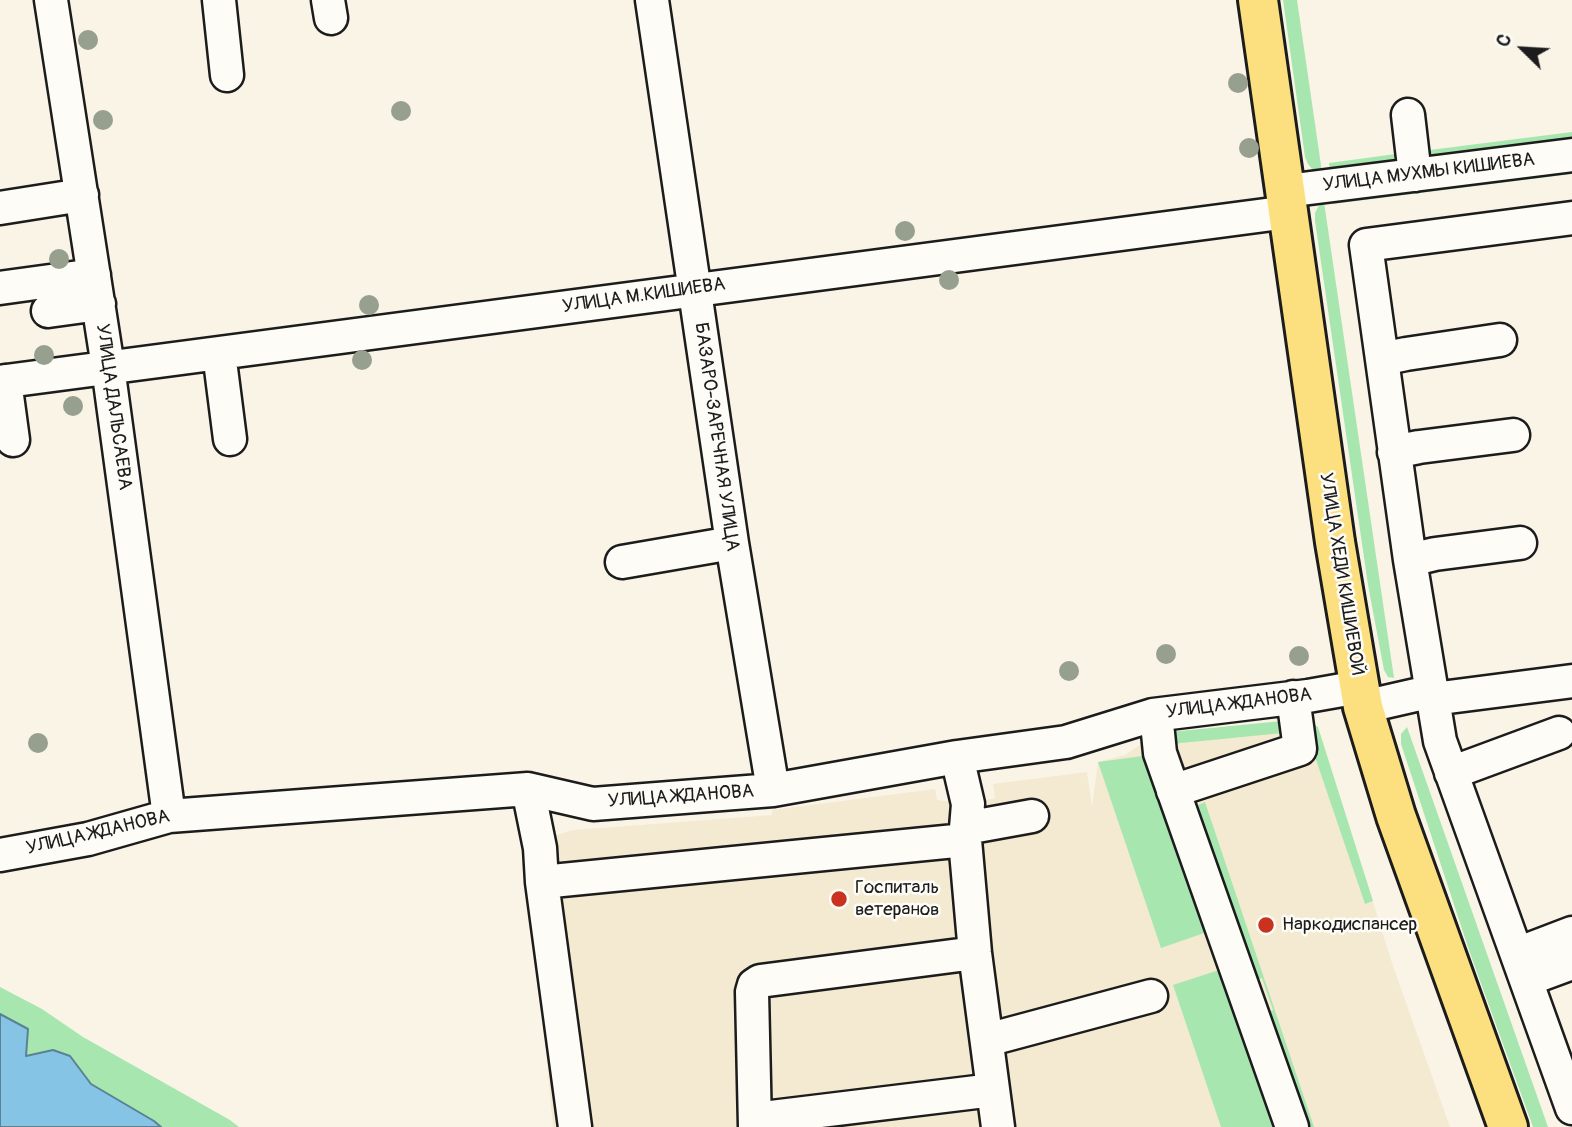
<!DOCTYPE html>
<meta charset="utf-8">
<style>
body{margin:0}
#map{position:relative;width:1572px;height:1127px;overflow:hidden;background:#f9f4e6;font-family:Pangolin,sans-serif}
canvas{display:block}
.north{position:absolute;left:1488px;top:14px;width:70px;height:70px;-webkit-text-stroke:5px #fdfcf7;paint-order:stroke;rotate:294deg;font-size:19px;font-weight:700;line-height:28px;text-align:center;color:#1c1c1c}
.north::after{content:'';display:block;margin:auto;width:24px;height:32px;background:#1c1c1c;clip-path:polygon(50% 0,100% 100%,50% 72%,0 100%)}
</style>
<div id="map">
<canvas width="1572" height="1127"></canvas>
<div class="north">С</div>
</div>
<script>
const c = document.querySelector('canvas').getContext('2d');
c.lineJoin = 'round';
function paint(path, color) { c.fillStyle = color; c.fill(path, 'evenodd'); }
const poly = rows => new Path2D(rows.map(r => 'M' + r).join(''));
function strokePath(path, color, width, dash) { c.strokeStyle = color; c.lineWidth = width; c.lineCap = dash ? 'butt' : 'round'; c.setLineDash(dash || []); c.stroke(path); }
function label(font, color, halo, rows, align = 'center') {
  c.font = font + ' Pangolin,sans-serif'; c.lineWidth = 5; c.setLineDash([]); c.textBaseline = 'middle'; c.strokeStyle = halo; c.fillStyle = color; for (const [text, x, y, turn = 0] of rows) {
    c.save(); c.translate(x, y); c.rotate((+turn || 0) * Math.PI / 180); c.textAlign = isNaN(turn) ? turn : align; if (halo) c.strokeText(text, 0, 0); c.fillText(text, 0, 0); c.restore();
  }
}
paint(poly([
 [1318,727,1393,966,1450,1127,553,1127,543,1021,531,850,553,836,574,830,772,815,772,810,935,789,937,800,968,804,995,798,993,784,1087,772,1092,807,1098,762,1125,755,1158,733]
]), '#f4ead1');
paint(poly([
 [1283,0,1297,0,1322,172,1312,169,1308,164,1305,157],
 [1572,132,1572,138,1424,159,1422,151],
 [1403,153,1404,161,1330,171,1329,163],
 [1572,168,1572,174,1333,204,1333,200],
 [1324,202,1394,678,1388,677,1384,670,1368,585,1315,221,1315,213,1318,207],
 [1306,719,1318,727,1373,901,1365,904,1311,745],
 [1282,721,1283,733,1171,744,1170,732],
 [1407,727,1548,1127,1533,1127,1470,953,1401,744,1401,734],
 [1150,755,1210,931,1161,948,1098,762],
 [1205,802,1314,1127,1299,1127,1260,1016,1273,1010,1262,978,1249,983,1194,807],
 [1222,969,1275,1127,1221,1127,1173,985],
 [0,987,42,1009,83,1037,230,1120,239,1127,161,1127,154,1121,91,1084,70,1056,53,1050,26,1056,28,1029,0,1014]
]), '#a7e7af');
const water = poly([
 [0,1014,28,1029,26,1056,53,1050,70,1056,91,1084,154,1121,161,1127,0,1127,0,1014]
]);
paint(water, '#85c4e5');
strokePath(water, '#5b8195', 2);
const minor = poly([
 [51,0,108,367,169,816],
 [219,0,227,75],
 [328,0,331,18],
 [652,0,732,543,773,790],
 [1408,115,1415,175],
 [1286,191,1572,155],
 [0,208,82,195],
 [1572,218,1366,245,1410,560,1440,741,1572,1108],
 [0,288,94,275],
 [48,311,99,304],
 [219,353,230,439],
 [1382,359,1406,354,1500,340],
 [5,381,13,440],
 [0,382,1288,212],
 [1394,452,1419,447,1513,435],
 [1410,560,1435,554,1520,543],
 [622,562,732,543],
 [1363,707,1420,694,1433,699,1572,681],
 [1153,715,1158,733,1160,753,1292,1127],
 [957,757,968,804,965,840,975,953,998,1127],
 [1451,773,1559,733],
 [528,789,540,848,542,882],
 [1173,791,1300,749,1293,697],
 [966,828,1032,816],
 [0,855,88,839,169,816,528,789,593,804,773,790,957,757,1066,742,1153,715,1308,696,1359,687],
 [1517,954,1572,933],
 [1526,980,1572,963],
 [987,1040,1151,996],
 [755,1119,993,1090],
 [575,1127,542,882,965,840],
 [755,1127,752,992,754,985,760,981,975,953]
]);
const major = poly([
 [1258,0,1335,542,1363,707,1396,816,1508,1127]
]);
strokePath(minor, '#1c1c1c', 37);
strokePath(major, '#1c1c1c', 44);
strokePath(minor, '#fdfcf7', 32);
strokePath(major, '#fce080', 38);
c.fillStyle = '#979f8f';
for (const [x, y] of [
 [88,40],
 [1238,83],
 [401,111],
 [103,120],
 [1249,148],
 [905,231],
 [59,259],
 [949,280],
 [369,305],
 [44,355],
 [362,360],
 [73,406],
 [1166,654],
 [1299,656],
 [1069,671],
 [38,743]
]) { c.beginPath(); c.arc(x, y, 10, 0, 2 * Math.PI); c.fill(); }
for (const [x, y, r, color] of [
 [839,899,9,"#c8321e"],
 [1266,925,9,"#c8321e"]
]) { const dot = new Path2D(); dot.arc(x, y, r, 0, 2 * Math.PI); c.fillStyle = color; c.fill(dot); strokePath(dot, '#fdfcf7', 2.5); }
label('19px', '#1c1c1c', '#fdfcf7', [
 ["УЛИЦА МУХМЫ КИШИЕВА",1429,173,-7],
 ["УЛИЦА М.КИШИЕВА",644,296,-8],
 ["УЛИЦА ДАЛЬСАЕВА",113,407,82],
 ["БАЗАРО-ЗАРЕЧНАЯ УЛИЦА",716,437,82],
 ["УЛИЦА ХЕДИ КИШИЕВОЙ",1341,574,81],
 ["УЛИЦА ЖДАНОВА",1239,704,-7],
 ["УЛИЦА ЖДАНОВА",681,797,-4],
 ["УЛИЦА ЖДАНОВА",98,833,-13]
]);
label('19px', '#1c1c1c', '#fdfcf7', [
 ["Госпиталь",855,888],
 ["ветеранов",855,910],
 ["Наркодиспансер",1282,925]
], 'left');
</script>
